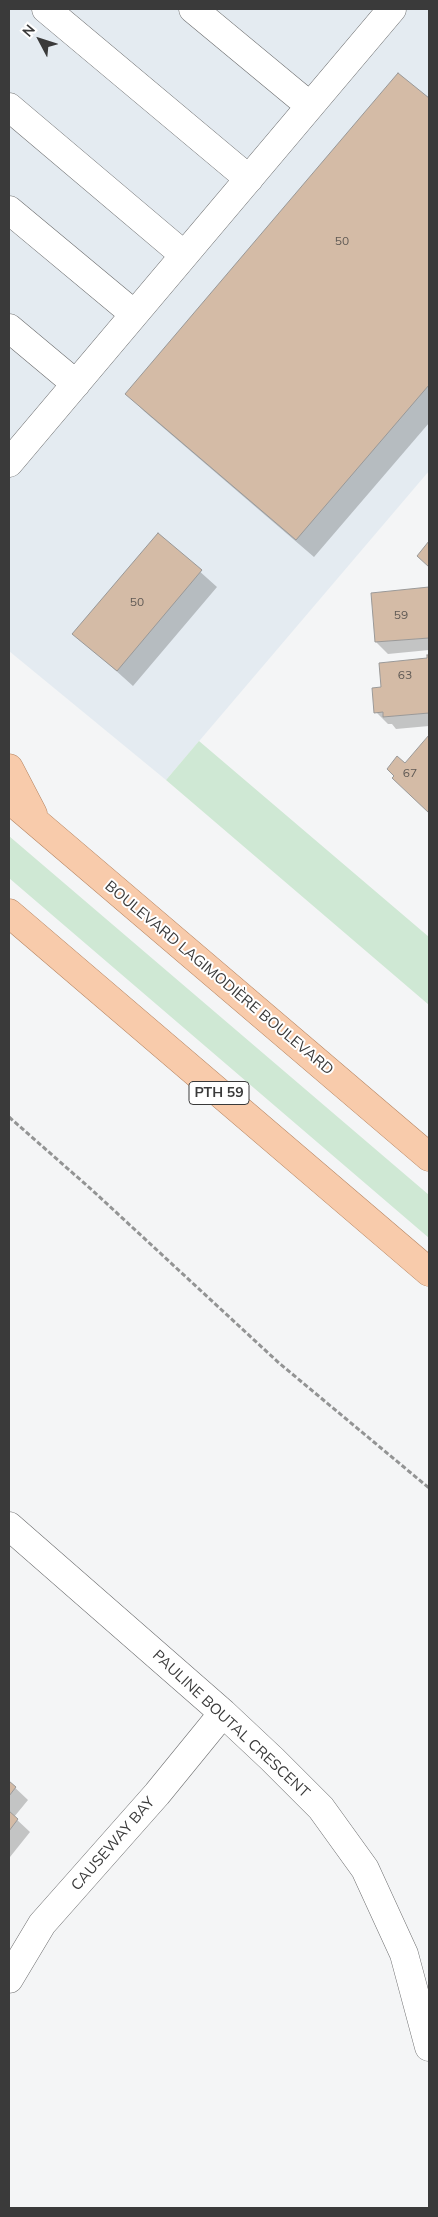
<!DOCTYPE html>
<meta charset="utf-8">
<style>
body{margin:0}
#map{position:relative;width:438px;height:2217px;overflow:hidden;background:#f4f5f6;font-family:Mulish,sans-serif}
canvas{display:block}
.frame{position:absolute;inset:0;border:10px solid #3a3a3a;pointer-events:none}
.north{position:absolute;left:15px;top:15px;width:50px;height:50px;-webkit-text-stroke:4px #fff;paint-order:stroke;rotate:310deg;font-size:14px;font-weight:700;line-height:20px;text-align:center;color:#3a3a3a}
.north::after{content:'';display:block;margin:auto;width:18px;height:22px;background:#3a3a3a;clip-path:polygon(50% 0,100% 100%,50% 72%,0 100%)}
</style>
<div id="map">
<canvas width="438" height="2217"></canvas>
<div class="frame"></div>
<div class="north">N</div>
</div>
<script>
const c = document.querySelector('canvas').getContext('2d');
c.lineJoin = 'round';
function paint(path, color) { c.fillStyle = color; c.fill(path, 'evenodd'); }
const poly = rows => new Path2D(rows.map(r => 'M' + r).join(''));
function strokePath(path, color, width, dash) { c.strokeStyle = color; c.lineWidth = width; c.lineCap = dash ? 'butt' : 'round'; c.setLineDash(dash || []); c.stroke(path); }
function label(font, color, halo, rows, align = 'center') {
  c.font = font + ' Mulish,sans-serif'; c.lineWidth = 4; c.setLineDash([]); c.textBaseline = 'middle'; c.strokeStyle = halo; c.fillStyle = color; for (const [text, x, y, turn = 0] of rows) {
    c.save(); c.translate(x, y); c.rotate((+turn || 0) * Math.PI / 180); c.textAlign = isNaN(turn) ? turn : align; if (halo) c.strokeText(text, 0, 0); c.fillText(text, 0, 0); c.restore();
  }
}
paint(poly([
 [9,9,429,9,429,471,166,780,9,651]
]), '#e4ebf1');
paint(poly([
 [199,741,429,937,429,1005,166,780],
 [9,836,429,1195,429,1238,9,878]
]), '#cfe8d4');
paint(poly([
 [399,75,429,100,429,423,314,557,145,412,127,394],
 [158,534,217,587,133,686,74,633],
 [429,589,429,650,388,654,376,642,372,594],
 [429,656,429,726,396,729,392,724,388,724,376,712,382,688,429,660],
 [429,737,429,812,409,794,405,765],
 [9,1782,28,1800,14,1817,30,1832,10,1857]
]), '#0003');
const building = poly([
 [398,73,429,98,429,385,296,540,125,394,398,73],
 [158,533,202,570,117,671,72,634,158,533],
 [429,541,429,567,417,556,429,541],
 [429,587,429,638,375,642,371,593,429,587],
 [427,655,429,655,429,713,383,717,383,712,374,713,372,688,381,687,379,663,427,658,427,655],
 [429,735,429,813,392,778,394,776,387,769,397,756,405,763,429,735],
 [9,1781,16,1787,9,1796,9,1781],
 [9,1811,18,1819,9,1831,9,1811]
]);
paint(building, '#d4bba6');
strokePath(building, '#9a9998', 1);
const minor = poly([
 [46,9,249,179],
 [193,9,310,106],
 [9,107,184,255],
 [9,210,134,314],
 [9,328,76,384],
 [9,463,392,9],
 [9,1526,223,1713,272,1759,321,1808,365,1869,404,1954,429,2047],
 [9,1979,42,1924,157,1794,223,1713]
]);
const major = poly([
 [9,768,33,814],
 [9,799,429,1157],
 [9,913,429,1272]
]);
strokePath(minor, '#6c6d6e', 29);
strokePath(major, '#b3825f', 29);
strokePath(poly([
 [9,1117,92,1190,279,1363,429,1488]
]), '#939494', 3, [5, 2.5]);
strokePath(minor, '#fff', 28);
strokePath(major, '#f8cbab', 28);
label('12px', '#605a55', null, [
 ["50",342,241],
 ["50",137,602],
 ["59",401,615],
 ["63",405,675],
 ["67",410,773]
]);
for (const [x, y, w] of [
 [219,1093,60]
]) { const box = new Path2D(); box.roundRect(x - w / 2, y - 11.5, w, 23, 4); c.fillStyle = '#fff'; c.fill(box); strokePath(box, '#3a3a3a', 1); }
label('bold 14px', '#3a3a3a', null, [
 ["PTH 59",219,1093]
]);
label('15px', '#3a3a3a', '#fff', [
 ["BOULEVARD LAGIMODIÈRE BOULEVARD",219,978,40],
 ["PAULINE BOUTAL CRESCENT",231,1724,43],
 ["CAUSEWAY BAY",113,1844,-49]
]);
</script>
